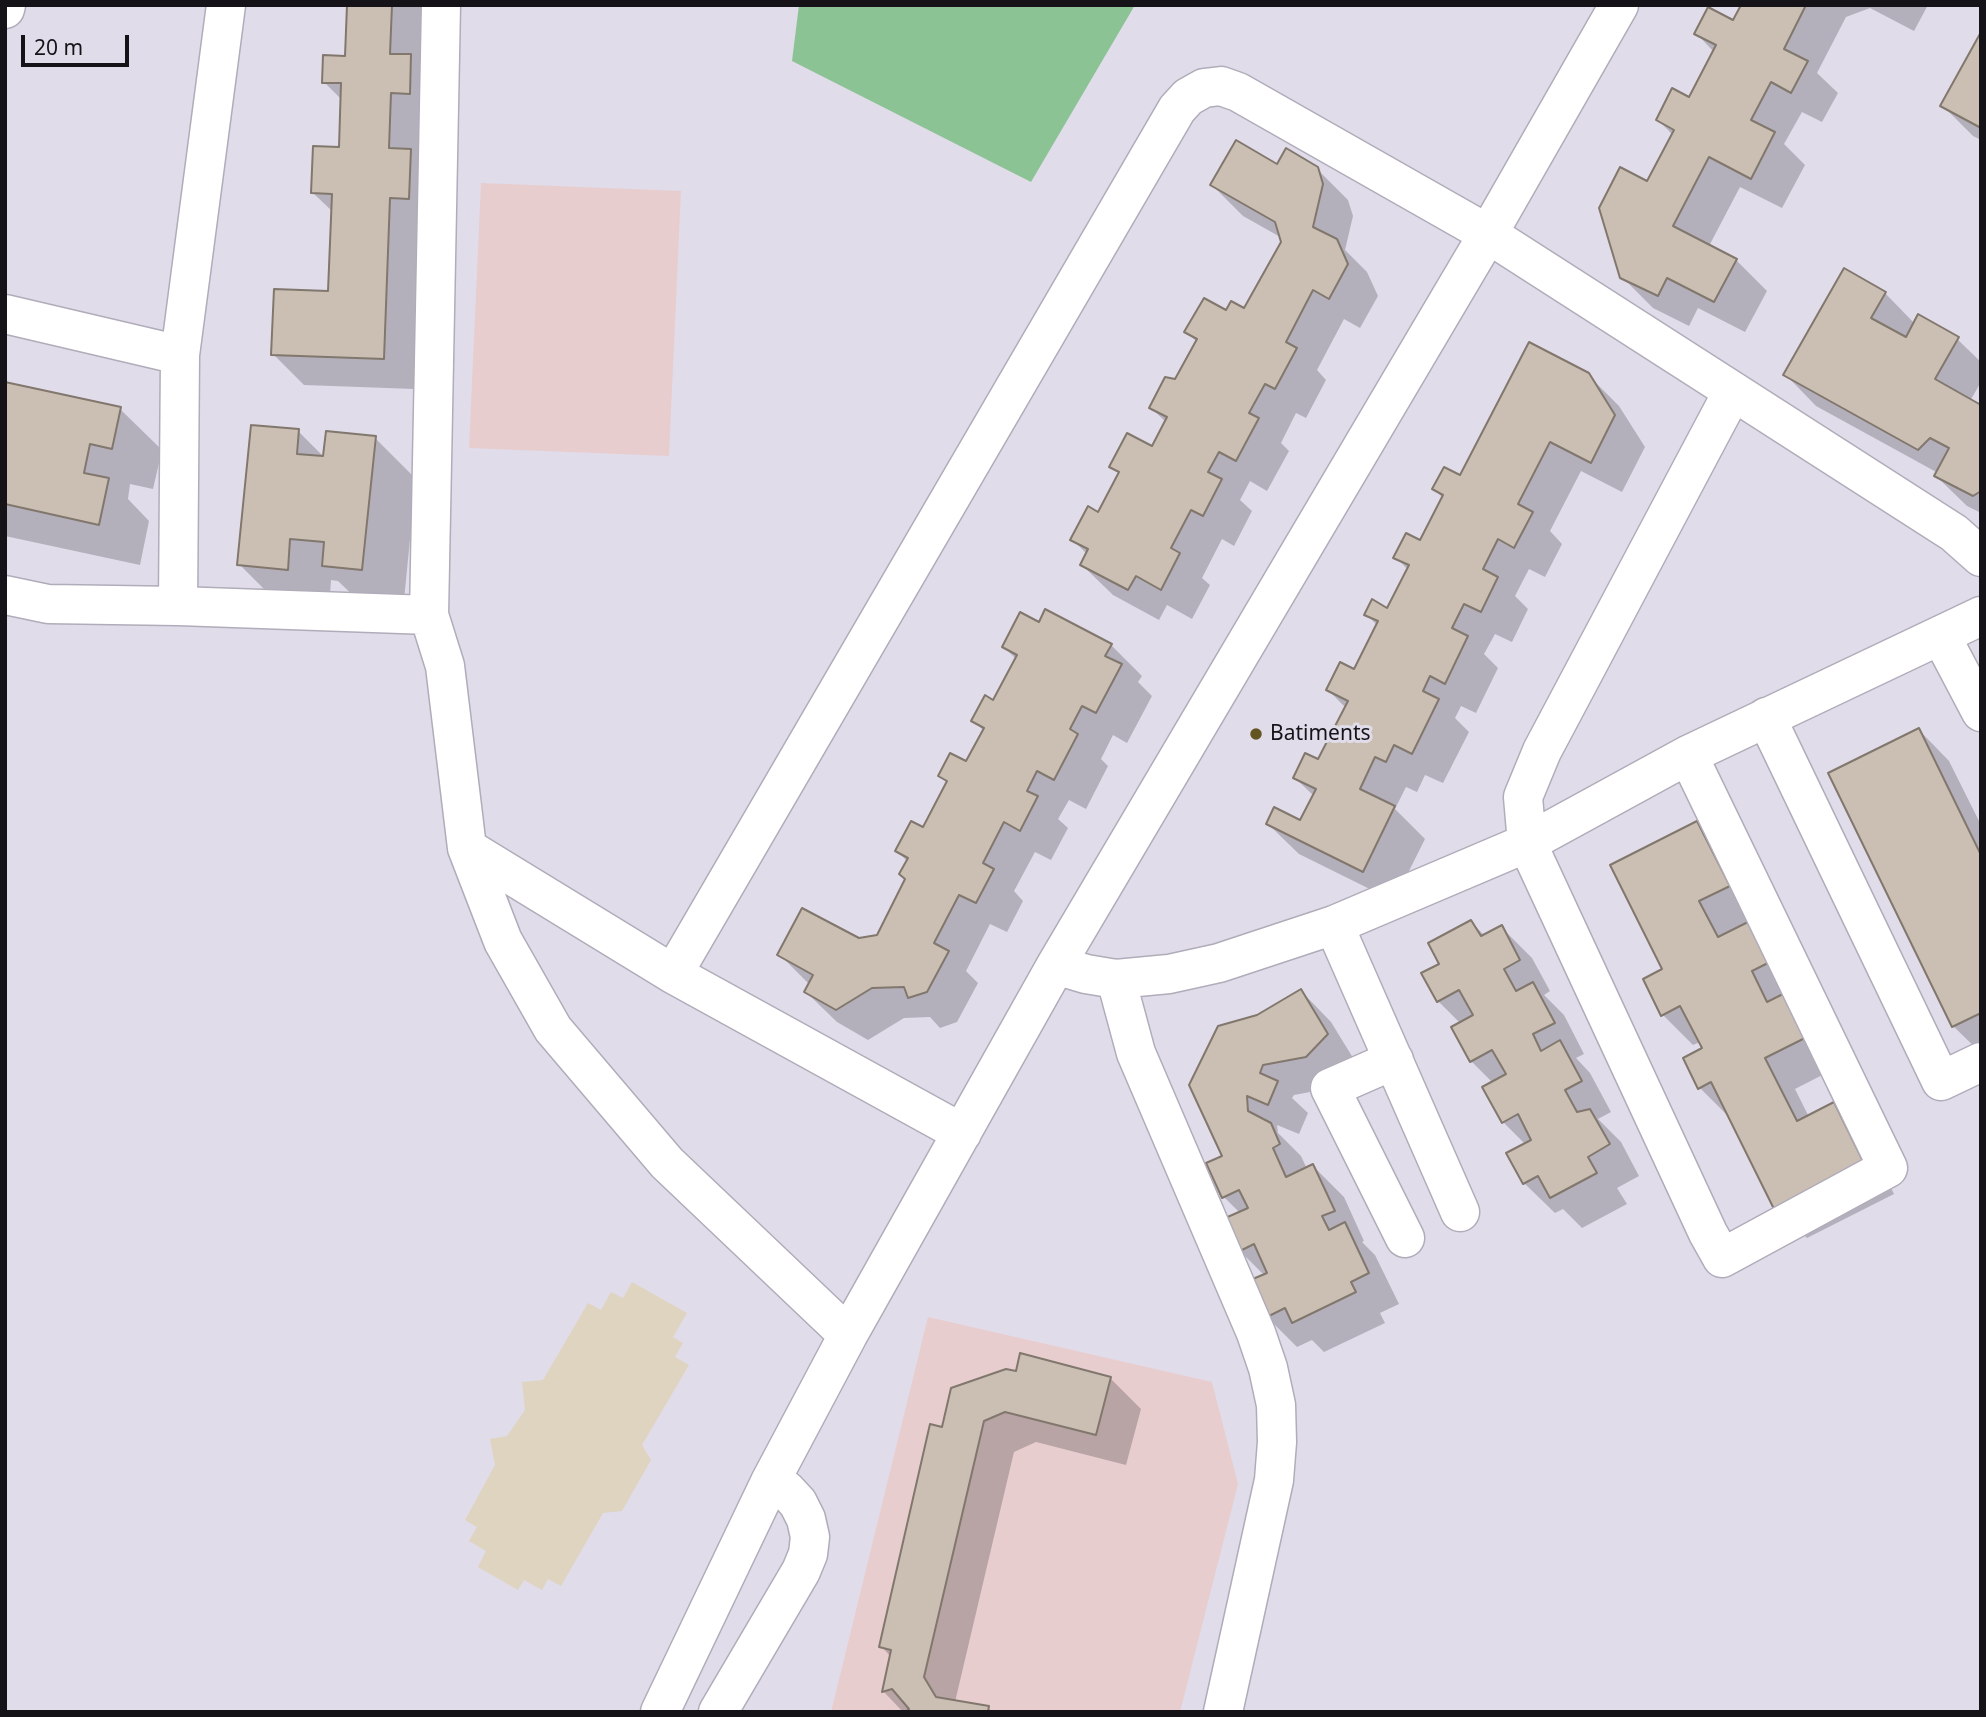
<!DOCTYPE html>
<style>
body{margin:0}
#map{position:relative;width:1986px;height:1717px;overflow:hidden;background:#e1dcea;font-family:"Noto Sans",sans-serif}
canvas{display:block}
.frame{position:absolute;inset:0;border:7px solid #151318;pointer-events:none}
.scale{position:absolute;left:21px;top:35px;width:108px;height:32px;box-sizing:border-box;border:4px solid #151318;border-top:0;padding-left:9px;font-size:21px;line-height:24px;white-space:nowrap;color:#151318;-webkit-text-stroke:5px #e1dcea;paint-order:stroke}
</style>
<div id="map">
<canvas width="1986" height="1717"></canvas>
<div class="frame"></div>
<div class="scale">20 m</div>
</div>
<script>
const c = document.querySelector('canvas').getContext('2d');
c.lineJoin = 'round';
function paint(path, color) { c.fillStyle = color; c.fill(path, 'evenodd'); }
const poly = rows => new Path2D(rows.map(r => 'M' + r).join(''));
function strokePath(path, color, width, dash) { c.strokeStyle = color; c.lineWidth = width; c.lineCap = dash ? 'butt' : 'round'; c.setLineDash(dash || []); c.stroke(path); }
function label(font, color, halo, rows, align = 'center') {
  c.font = font + ' "Noto Sans",sans-serif'; c.lineWidth = 6; c.setLineDash([]); c.textBaseline = 'middle'; c.strokeStyle = halo; c.fillStyle = color; for (const [text, x, y, turn = 0] of rows) {
    c.save(); c.translate(x, y); c.rotate((+turn || 0) * Math.PI / 180); c.textAlign = isNaN(turn) ? turn : align; if (halo) c.strokeText(text, 0, 0); c.fillText(text, 0, 0); c.restore();
  }
}
paint(poly([
 [481,183,681,191,669,456,469,448],
 [928,1317,1212,1382,1238,1484,1180,1712,831,1712]
]), '#e8cdcf');
paint(poly([
 [632,1282,687,1313,673,1337,683,1343,675,1357,689,1365,642,1445,651,1460,622,1511,603,1513,561,1586,548,1579,542,1590,524,1580,518,1590,478,1567,486,1551,469,1541,477,1527,465,1520,495,1465,490,1439,507,1436,525,1410,522,1382,543,1380,588,1303,601,1310,611,1292,623,1298]
]), '#ded4bf');
paint(poly([
 [799,5,1135,5,1031,182,792,61]
]), '#8bc394');
paint(poly([
 [349,5,423,5,420,228,414,389,304,385,273,354,330,293,333,212,312,192,340,149,342,100,324,82,347,57],
 [1743,5,1928,5,1914,31,1870,8,1846,17,1817,73,1838,93,1822,122,1802,112,1784,144,1805,165,1782,208,1740,187,1709,246,1736,260,1767,291,1745,332,1698,308,1689,326,1653,308,1622,277,1648,183,1673,135,1658,120,1689,99,1714,52,1696,33,1734,22],
 [1981,36,1981,140,1973,136,1942,105],
 [1278,166,1317,169,1348,200,1353,216,1345,250,1367,272,1378,296,1360,328,1344,319,1317,370,1326,380,1306,418,1296,413,1281,443,1289,451,1267,491,1250,481,1240,500,1252,511,1234,546,1222,539,1202,578,1210,585,1192,619,1167,605,1159,620,1113,595,1082,565,1087,554,1073,540,1099,514,1120,474,1111,466,1153,448,1167,423,1151,408,1175,381,1197,342,1187,332,1226,313,1245,310,1283,242,1282,238,1243,216,1212,185],
 [1885,293,1915,324,1957,339,1981,362,1981,382,1970,401,1981,407,1981,513,1967,506,1936,476,1938,473,1816,406,1786,375],
 [1588,375,1619,406,1645,447,1622,492,1581,471,1550,531,1562,544,1545,577,1529,569,1515,596,1528,609,1512,642,1495,634,1484,654,1498,668,1476,713,1461,706,1455,718,1469,732,1443,783,1425,775,1417,792,1406,787,1395,809,1425,839,1394,901,1299,854,1268,824,1301,822,1314,796,1295,778,1319,762,1346,708,1328,690,1355,671,1378,626,1366,614,1388,610,1408,570,1396,557,1421,542,1443,498,1434,489,1461,478],
 [5,384,120,409,162,450,153,489,130,484,128,499,149,521,140,565,5,536],
 [298,431,325,458,375,438,416,479,403,610,365,607,338,581,331,580,329,610,281,606,239,564],
 [1039,624,1111,645,1142,676,1138,682,1152,696,1127,743,1113,735,1101,759,1108,766,1086,809,1069,800,1058,819,1068,828,1051,860,1035,852,1014,891,1023,901,1007,932,990,924,966,971,978,983,957,1022,940,1028,930,1017,904,1018,868,1040,837,1022,806,992,810,985,779,954,878,936,907,879,908,862,897,851,924,829,948,784,940,776,967,763,984,731,973,720,994,702,1017,660,1004,647],
 [1919,730,1949,761,1981,825,1981,1053,1953,1026],
 [1697,823,1728,853,1840,1066,1795,1089,1809,1117,1833,1104,1864,1135,1894,1194,1807,1238,1776,1208,1730,1118,1700,1088,1704,1049,1700,1042,1693,1045,1663,1015,1664,970],
 [1471,922,1485,936,1501,927,1532,958,1550,991,1544,995,1564,1015,1584,1054,1576,1058,1590,1073,1611,1112,1598,1119,1621,1142,1639,1176,1617,1188,1627,1204,1582,1228,1563,1209,1555,1213,1524,1183,1526,1145,1503,1122,1493,1083,1471,1061,1460,1023,1438,1001,1442,965],
 [1301,991,1331,1022,1358,1066,1337,1087,1294,1095,1292,1098,1308,1113,1299,1134,1277,1125,1278,1133,1301,1156,1307,1169,1313,1166,1344,1197,1364,1241,1362,1242,1375,1255,1399,1304,1380,1313,1385,1323,1324,1352,1312,1340,1297,1347,1267,1317,1265,1276,1240,1251,1240,1213,1224,1197,1224,1157,1257,1017],
 [1110,1378,1141,1409,1126,1465,1036,1442,1014,1452,955,1702,988,1708,992,1712,903,1712,884,1692,891,1657,881,1646,943,1429]
]), '#0003');
const building = poly([
 [347,5,392,5,390,54,411,54,410,94,391,93,389,148,411,149,409,199,390,198,384,359,271,355,274,289,328,291,332,194,311,193,313,146,339,147,341,83,322,83,323,55,345,56,347,5],
 [1741,5,1806,5,1784,49,1808,61,1791,93,1771,82,1751,120,1775,132,1751,179,1709,157,1673,226,1737,259,1714,302,1667,278,1658,296,1620,278,1599,208,1620,167,1647,181,1674,130,1656,120,1672,88,1689,97,1716,45,1694,34,1708,7,1733,20,1741,5],
 [1981,32,1981,128,1940,106,1981,32],
 [1236,140,1277,164,1286,148,1318,167,1323,184,1313,227,1337,239,1348,264,1329,299,1313,290,1286,342,1297,348,1275,389,1265,384,1249,413,1259,418,1236,461,1219,452,1208,472,1222,479,1203,516,1191,510,1171,548,1180,553,1161,590,1136,576,1128,590,1080,565,1088,549,1070,540,1088,506,1098,512,1119,472,1109,467,1127,433,1152,446,1167,417,1149,408,1165,377,1175,379,1197,339,1184,332,1204,298,1226,310,1231,301,1244,308,1281,242,1275,222,1210,185,1236,140],
 [1844,268,1886,292,1871,318,1906,337,1918,314,1959,337,1935,379,1981,405,1981,491,1973,496,1934,476,1949,448,1930,438,1918,450,1783,375,1844,268],
 [1529,342,1589,373,1615,415,1591,463,1550,442,1518,504,1533,512,1514,548,1498,539,1483,569,1498,577,1481,612,1464,604,1452,628,1468,636,1445,684,1430,676,1423,691,1439,699,1412,754,1394,745,1386,762,1375,757,1360,789,1395,806,1363,872,1266,824,1274,807,1300,820,1316,789,1293,778,1305,753,1318,759,1348,701,1326,690,1340,662,1354,669,1378,621,1364,615,1372,599,1387,608,1409,565,1393,558,1406,533,1420,540,1443,495,1432,489,1444,467,1460,475,1529,342],
 [5,382,121,407,112,449,90,444,84,473,109,478,99,525,5,504,5,382],
 [251,425,299,429,297,454,323,456,326,431,376,436,362,570,322,566,324,542,290,539,288,570,237,565,251,425],
 [1045,609,1112,644,1105,656,1122,664,1096,713,1082,706,1070,729,1078,734,1054,780,1037,771,1027,791,1038,796,1020,831,1004,822,983,863,994,869,976,903,959,895,934,943,949,951,927,992,908,998,904,987,872,988,836,1010,804,992,813,975,777,955,802,908,859,938,877,935,905,879,899,874,908,858,895,851,911,821,923,827,947,781,938,776,950,753,966,761,984,728,971,721,985,695,993,700,1017,655,1002,647,1020,612,1039,622,1045,609],
 [1919,728,1981,855,1981,1013,1952,1027,1828,773,1919,728],
 [1697,821,1730,886,1699,901,1718,937,1756,918,1776,959,1752,971,1767,1002,1789,991,1811,1035,1765,1058,1797,1121,1834,1102,1864,1163,1774,1209,1711,1082,1698,1089,1683,1058,1702,1048,1680,1006,1661,1016,1643,979,1662,969,1610,865,1697,821],
 [1471,920,1481,936,1502,925,1520,960,1504,969,1516,991,1533,982,1555,1023,1533,1034,1541,1051,1560,1040,1582,1081,1565,1090,1577,1112,1590,1109,1610,1144,1588,1157,1597,1173,1550,1198,1538,1176,1523,1184,1506,1153,1531,1140,1518,1114,1502,1123,1482,1087,1506,1074,1492,1050,1470,1062,1451,1027,1473,1015,1459,990,1437,1002,1421,973,1439,964,1428,943,1471,920],
 [1301,989,1328,1034,1306,1057,1263,1065,1260,1073,1278,1081,1268,1105,1247,1096,1248,1111,1271,1123,1280,1144,1273,1148,1286,1177,1313,1164,1335,1211,1322,1216,1329,1230,1345,1222,1369,1273,1351,1282,1356,1292,1292,1323,1285,1308,1265,1318,1248,1281,1267,1273,1254,1244,1238,1252,1223,1219,1248,1208,1239,1190,1222,1198,1206,1163,1222,1156,1189,1085,1218,1026,1257,1015,1301,989],
 [1020,1353,1111,1377,1096,1435,1005,1412,984,1421,924,1677,936,1697,989,1706,988,1712,906,1712,909,1709,892,1689,882,1692,891,1650,879,1647,930,1424,942,1427,951,1388,1006,1369,1016,1371,1020,1353]
]);
paint(building, '#cbbfb4');
strokePath(building, '#81776d', 2);
const minor = poly([
 [5,9,6,5],
 [5,314,180,355],
 [5,595,48,604,178,606,429,615,441,5],
 [178,606,180,355,226,5],
 [429,615,445,666,467,848,503,941,553,1029,667,1163,848,1335],
 [1941,636,1981,712],
 [1766,717,1941,1081,1981,1062],
 [1688,755,1888,1168,1722,1258,1708,1233,1527,843,1523,797,1542,751,1733,391],
 [467,848,673,974,962,1133],
 [1334,925,1460,1212],
 [1056,965,1086,974,1116,979,1169,974,1219,963,1334,925,1527,843,1688,755,1981,616],
 [673,974,1177,109,1188,97,1204,88,1221,86,1238,92,1488,234,1954,533,1981,557],
 [1116,979,1136,1053,1256,1333,1268,1368,1276,1405,1277,1442,1274,1480,1223,1712],
 [1394,1060,1330,1088,1405,1238],
 [660,1712,770,1482,848,1335,1056,965,1488,234,1619,5],
 [718,1712,801,1571,808,1554,810,1537,806,1519,798,1503,786,1490,770,1482]
]);
strokePath(minor, '#b1acb9', 41);
strokePath(minor, '#fff', 38);
for (const [x, y, r, color] of [
 [1256,734,7,"#635522"]
]) { const dot = new Path2D(); dot.arc(x, y, r, 0, 2 * Math.PI); c.fillStyle = color; c.fill(dot); strokePath(dot, '#e1dcea', 2.5); }
label('21px', '#151318', '#e1dcea', [
 ["Batiments",1270,734]
], 'left');
</script>
